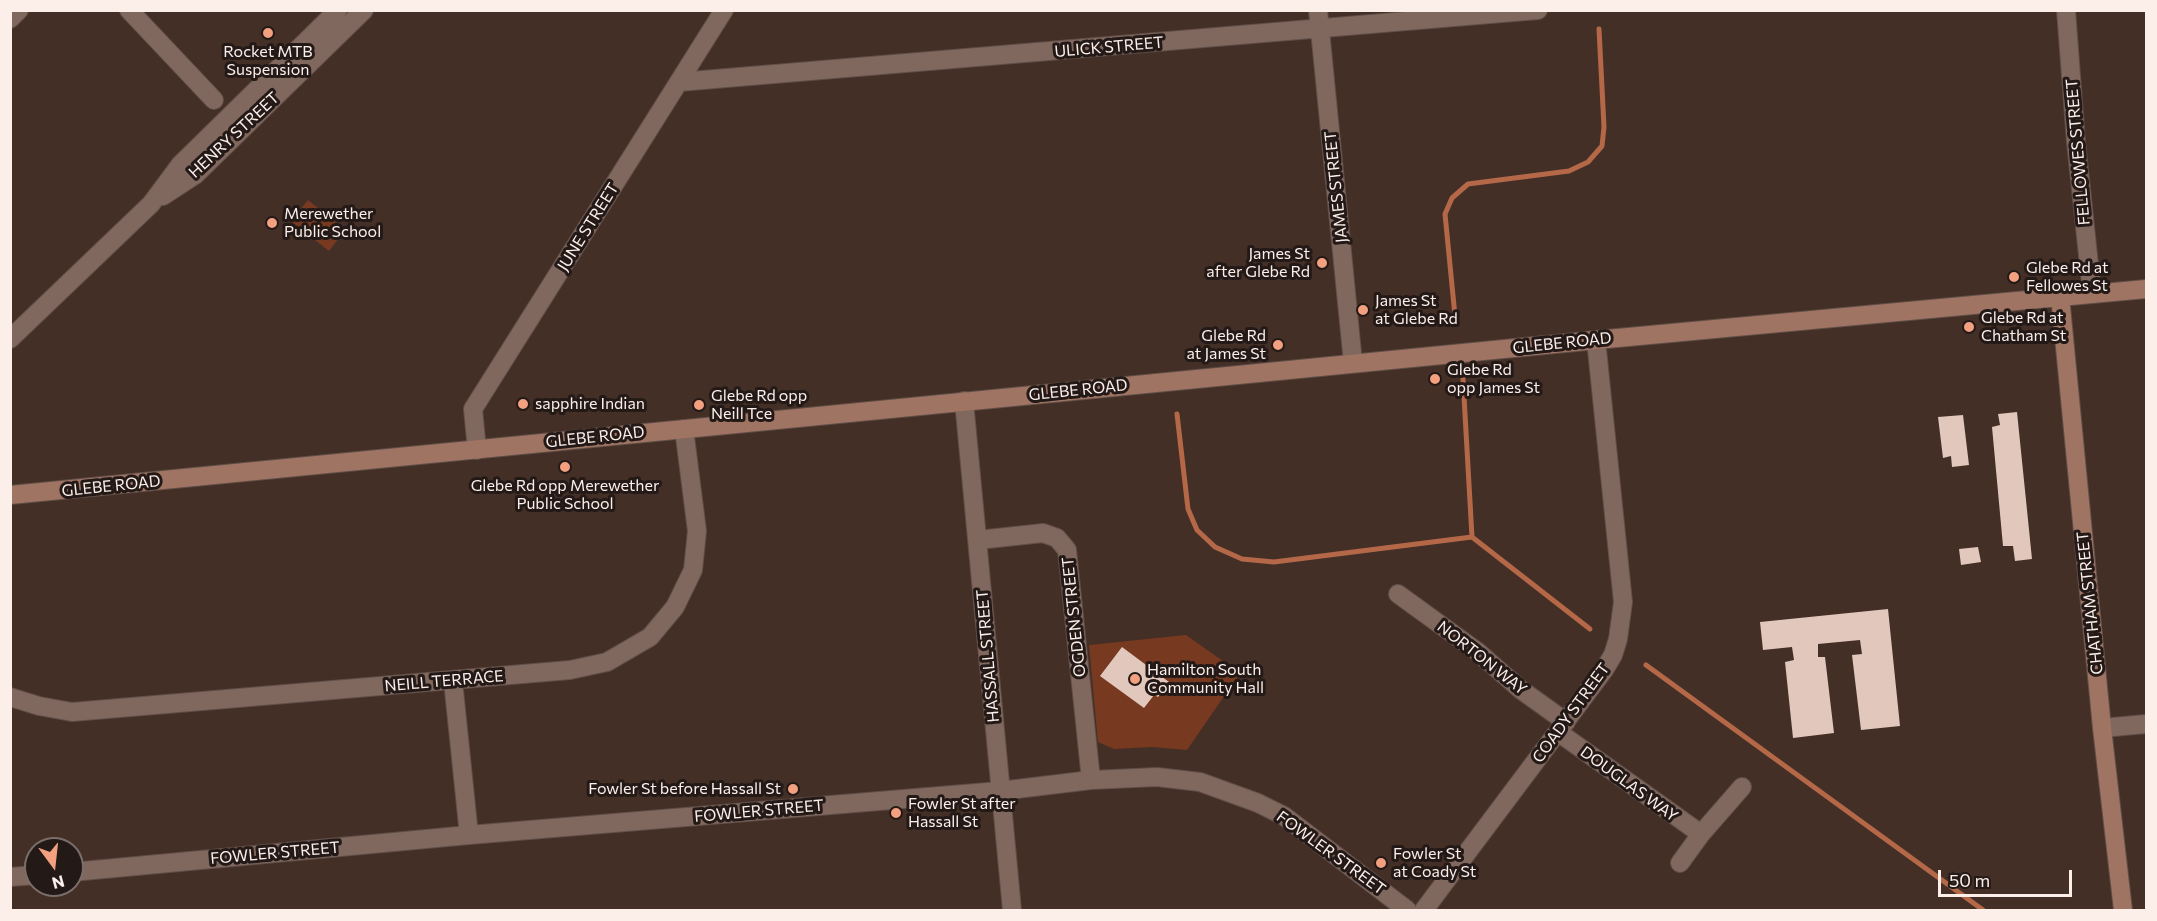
<!DOCTYPE html>
<style>
body{margin:0}
#map{position:relative;width:2157px;height:921px;overflow:hidden;background:#432f26;font-family:Commissioner,sans-serif}
canvas{display:block}
.frame{position:absolute;inset:0;border:12px solid #fceee9;pointer-events:none}
.north{position:absolute;left:24px;top:837px;width:60px;height:60px;box-sizing:border-box;background:#231916;border:2px solid #7a6e6a;border-radius:50%;rotate:165deg;font-size:16px;font-weight:700;line-height:24px;text-align:center;color:#fceee9}
.north::after{content:'';display:block;margin:auto;width:21px;height:27px;background:#f2a07f;clip-path:polygon(50% 0,100% 100%,50% 72%,0 100%)}
.scale{position:absolute;left:1938px;top:870px;width:134px;height:27px;box-sizing:border-box;border:3px solid #fceee9;border-top:0;padding-left:8px;font-size:18px;line-height:21px;white-space:nowrap;color:#fceee9;-webkit-text-stroke:4px #231916;paint-order:stroke}
</style>
<div id="map">
<canvas width="2157" height="921"></canvas>
<div class="frame"></div>
<div class="north">N</div>
<div class="scale">50 m</div>
</div>
<script>
const c = document.querySelector('canvas').getContext('2d');
c.lineJoin = 'round';
function paint(path, color) { c.fillStyle = color; c.fill(path, 'evenodd'); }
const poly = rows => new Path2D(rows.map(r => 'M' + r).join(''));
function strokePath(path, color, width, dash) { c.strokeStyle = color; c.lineWidth = width; c.lineCap = dash ? 'butt' : 'round'; c.setLineDash(dash || []); c.stroke(path); }
function label(font, color, halo, rows, align = 'center') {
  c.font = font + ' Commissioner,sans-serif'; c.lineWidth = 6; c.setLineDash([]); c.textBaseline = 'middle'; c.strokeStyle = halo; c.fillStyle = color; for (const [text, x, y, turn = 0] of rows) {
    c.save(); c.translate(x, y); c.rotate((+turn || 0) * Math.PI / 180); c.textAlign = isNaN(turn) ? turn : align; if (halo) c.strokeText(text, 0, 0); c.fillText(text, 0, 0); c.restore();
  }
}
paint(poly([
 [308,200,345,230,329,251,291,221],
 [1186,635,1240,673,1187,750,1153,747,1114,749,1098,742,1089,645]
]), '#773a20');
strokePath(poly([
 [1455,316,1445,214,1452,198,1468,184,1569,171,1588,162,1602,146,1604,127,1599,29],
 [1463,379,1472,537],
 [1177,414,1188,509,1197,530,1215,547,1242,559,1274,562,1472,537,1590,629],
 [1646,665,1983,910]
]), '#b46848', 5);
paint(poly([
 [2017,412,2032,559,2015,561,2013,546,2003,546,1992,427,2000,425,1998,414],
 [1963,415,1969,465,1952,467,1951,456,1943,458,1938,417],
 [1978,547,1981,562,1961,565,1959,549],
 [1888,609,1900,726,1861,730,1852,655,1862,654,1860,640,1818,644,1818,657,1825,657,1834,733,1793,738,1785,662,1794,660,1792,647,1763,650,1760,622],
 [1122,647,1169,682,1158,697,1154,695,1144,708,1100,676]
]), '#e2c7bd');
const street = poly([
 [129,10,214,100],
 [1318,10,1353,363],
 [2066,10,2076,142,2092,293],
 [10,19,19,10],
 [679,82,1538,10],
 [163,196,195,175,364,10],
 [10,339,151,204,180,165,338,10],
 [964,401,1012,910],
 [477,450,473,409,724,10],
 [978,540,1043,533,1057,538,1067,550,1091,780],
 [1398,594,1478,652,1520,689,1566,722],
 [453,681,469,835],
 [10,697,39,706,72,712,570,670,607,662,650,637,675,607,693,570,697,531,684,429],
 [2102,728,2146,724],
 [1558,732,1701,834],
 [1680,863,1701,834,1742,787],
 [72,872,469,835,1000,791,1091,780,1157,777,1200,782,1258,803,1284,816,1407,910],
 [10,877,36,875],
 [1424,910,1604,670,1613,655,1618,639,1623,602,1596,340]
]);
const secondary = poly([
 [2060,296,2102,728,2123,910],
 [10,495,1596,340,2146,289]
]);
strokePath(street, '#604e48', 20);
strokePath(secondary, '#604e48', 20);
strokePath(street, '#80685f', 18);
strokePath(secondary, '#a07463', 18);
for (const [x, y, r, color] of [
 [268,33,6,"#f2a07f"],
 [272,223,6,"#f2a07f"],
 [1322,263,6,"#f2a07f"],
 [2014,277,6,"#f2a07f"],
 [1363,310,6,"#f2a07f"],
 [1969,327,6,"#f2a07f"],
 [1278,345,6,"#f2a07f"],
 [1435,379,6,"#f2a07f"],
 [523,404,6,"#f2a07f"],
 [699,405,6,"#f2a07f"],
 [565,467,6,"#f2a07f"],
 [1135,679,6,"#f2a07f"],
 [793,789,6,"#f2a07f"],
 [896,813,6,"#f2a07f"],
 [1381,863,6,"#f2a07f"]
]) { const dot = new Path2D(); dot.arc(x, y, r, 0, 2 * Math.PI); c.fillStyle = color; c.fill(dot); strokePath(dot, '#231916', 2); }
label('16px', '#fceee9', '#231916', [
 ["ULICK STREET",1109,47,-5],
 ["HENRY STREET",234,135,-43],
 ["FELLOWES STREET",2078,152,-95],
 ["JAMES STREET",1336,187,-96],
 ["JUNE STREET",588,227,-58],
 ["GLEBE ROAD",1562,343,-6],
 ["GLEBE ROAD",1078,390,-6],
 ["GLEBE ROAD",595,437,-6],
 ["GLEBE ROAD",111,486,-6],
 ["CHATHAM STREET",2090,603,-96],
 ["OGDEN STREET",1074,617,-96],
 ["HASSALL STREET",988,656,-95],
 ["NORTON WAY",1482,658,38],
 ["NEILL TERRACE",444,681,-5],
 ["COADY STREET",1571,713,-54],
 ["DOUGLAS WAY",1629,784,36],
 ["FOWLER STREET",759,811,-5],
 ["FOWLER STREET",275,853,-5],
 ["FOWLER STREET",1331,853,36]
]);
label('16px', '#fceee9', '#231916', [
 ["Rocket MTB",268,52,"center"],
 ["Suspension",268,70,"center"],
 ["Merewether",284,214],
 ["Public School",284,232],
 ["James St",1310,254,"right"],
 ["after Glebe Rd",1310,272,"right"],
 ["Glebe Rd at",2026,268],
 ["Fellowes St",2026,286],
 ["James St",1375,301],
 ["at Glebe Rd",1375,319],
 ["Glebe Rd at",1981,318],
 ["Chatham St",1981,336],
 ["Glebe Rd",1266,336,"right"],
 ["at James St",1266,354,"right"],
 ["Glebe Rd",1447,370],
 ["opp James St",1447,388],
 ["Glebe Rd opp",711,396],
 ["Neill Tce",711,414],
 ["sapphire Indian",535,404],
 ["Glebe Rd opp Merewether",565,486,"center"],
 ["Public School",565,504,"center"],
 ["Hamilton South",1147,670],
 ["Community Hall",1147,688],
 ["Fowler St before Hassall St",781,789,"right"],
 ["Fowler St after",908,804],
 ["Hassall St",908,822],
 ["Fowler St",1393,854],
 ["at Coady St",1393,872]
], 'left');
</script>
